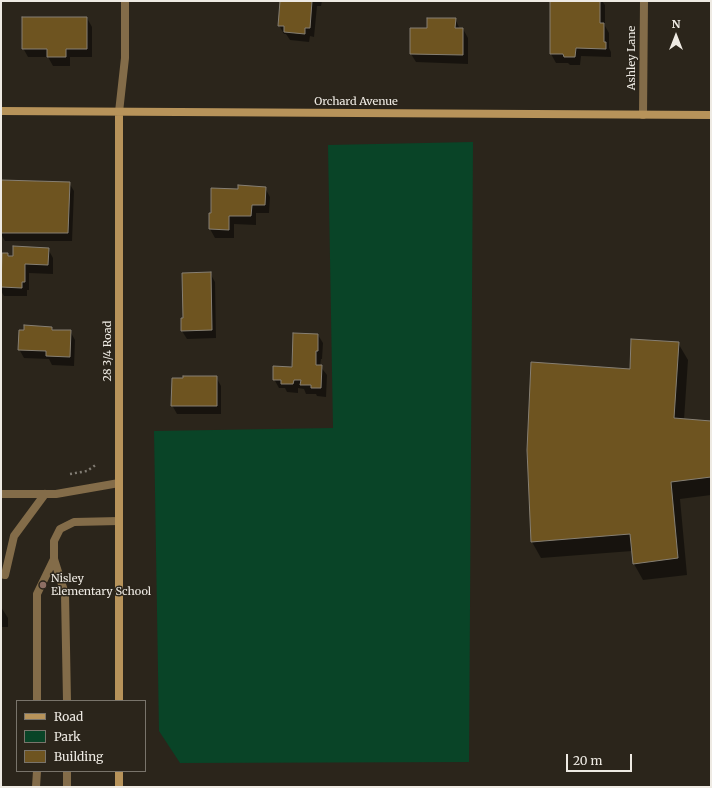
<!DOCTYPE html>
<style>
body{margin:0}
#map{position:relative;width:712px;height:788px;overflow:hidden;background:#2b251b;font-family:Merriweather,serif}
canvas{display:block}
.frame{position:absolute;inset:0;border:2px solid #eeeae3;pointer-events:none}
.legend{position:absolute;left:16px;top:700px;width:130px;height:72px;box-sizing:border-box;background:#2b251b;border:1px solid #79746b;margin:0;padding:5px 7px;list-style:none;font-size:12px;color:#eeeae3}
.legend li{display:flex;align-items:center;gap:8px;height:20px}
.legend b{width:20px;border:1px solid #79746b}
.north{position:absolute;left:656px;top:16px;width:40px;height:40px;-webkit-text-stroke:3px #2b251b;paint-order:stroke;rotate:0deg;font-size:11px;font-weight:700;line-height:16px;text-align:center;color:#eeeae3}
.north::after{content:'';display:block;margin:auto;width:14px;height:18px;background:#eeeae3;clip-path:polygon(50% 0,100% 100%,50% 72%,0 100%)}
.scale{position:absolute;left:566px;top:754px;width:66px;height:18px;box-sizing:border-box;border:2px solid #eeeae3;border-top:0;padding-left:5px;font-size:12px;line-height:14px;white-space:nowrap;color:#eeeae3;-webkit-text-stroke:3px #2b251b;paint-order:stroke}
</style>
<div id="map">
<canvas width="712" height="788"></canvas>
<div class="frame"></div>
<ul class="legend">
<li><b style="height:5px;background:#b7935a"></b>Road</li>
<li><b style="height:11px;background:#094427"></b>Park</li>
<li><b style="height:11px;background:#6e5420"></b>Building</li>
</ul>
<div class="north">N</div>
<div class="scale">20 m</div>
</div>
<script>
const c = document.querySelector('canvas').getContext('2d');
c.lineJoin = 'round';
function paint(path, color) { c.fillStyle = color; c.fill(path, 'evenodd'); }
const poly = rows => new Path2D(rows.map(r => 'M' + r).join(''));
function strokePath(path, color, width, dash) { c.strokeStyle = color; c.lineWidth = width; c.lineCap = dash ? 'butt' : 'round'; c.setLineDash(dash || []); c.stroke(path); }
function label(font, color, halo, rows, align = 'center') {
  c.font = font + ' Merriweather,serif'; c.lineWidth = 3; c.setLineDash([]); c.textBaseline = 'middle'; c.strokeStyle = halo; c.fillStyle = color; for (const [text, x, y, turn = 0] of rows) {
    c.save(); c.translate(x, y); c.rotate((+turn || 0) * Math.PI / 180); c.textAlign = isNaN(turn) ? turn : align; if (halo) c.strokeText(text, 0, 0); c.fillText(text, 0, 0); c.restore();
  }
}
paint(poly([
 [473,142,469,762,180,763,159,731,154,431,333,428,328,145]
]), '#094427');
paint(poly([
 [281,1,322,1,321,6,317,6,314,37,310,36,309,42,290,40,286,34,284,34,279,25],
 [551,1,602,1,605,5,605,26,609,33,609,48,611,52,611,57,581,56,580,65,570,65,568,63,556,63,551,54],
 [87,18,92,27,92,57,70,57,70,66,53,66,48,57,28,57,23,48],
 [455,19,460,29,463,29,468,38,468,64,416,62,411,54],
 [1,181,69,183,74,191,72,241,5,241,1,234],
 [265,188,270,197,269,213,256,213,256,225,234,224,234,238,215,238,210,229,239,190],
 [48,249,53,258,53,274,29,273,29,290,27,290,27,296,4,296,1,291,1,257,8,254,9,257],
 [210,273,215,282,216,338,187,339,182,331,184,319],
 [52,328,54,331,70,331,75,340,74,366,52,365,49,359,24,358,19,349,25,331],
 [318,335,323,343,322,359,321,359,320,366,327,375,326,397,317,396,316,394,306,394,304,389,298,388,298,393,287,392,285,388,279,388,274,379,293,368],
 [678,343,688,360,684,420,711,422,711,495,680,499,687,575,643,580,634,564,632,551,541,558,532,542,631,370],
 [216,377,221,386,221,414,177,414,172,405],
 [1,607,8,618,8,627,1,627]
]), '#0007');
const building = poly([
 [280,1,312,1,310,28,305,28,305,34,284,32,284,26,278,26,280,1],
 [550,1,600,1,600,23,604,23,604,42,606,42,606,49,576,48,575,57,564,57,563,54,550,54,550,1],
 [22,17,87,17,87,49,66,49,66,57,47,57,47,49,22,49,22,17],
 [427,18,456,18,455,28,463,28,463,55,410,54,410,28,427,28,427,18],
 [1,180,70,182,68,233,1,233,1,180],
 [238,185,266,187,265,205,252,205,251,216,229,216,229,230,209,229,209,213,211,213,211,188,238,189,238,185],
 [13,246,49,248,48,265,25,264,25,282,22,282,22,288,1,287,2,253,8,253,8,256,13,256,13,246],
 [211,272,212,330,181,331,181,318,183,318,182,273,211,272],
 [24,325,52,327,52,330,71,330,70,357,46,356,46,351,18,350,19,330,24,330,24,325],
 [293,333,318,334,318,351,316,351,316,365,322,365,321,388,311,388,311,385,300,385,301,380,294,380,293,384,281,384,281,380,273,380,273,366,292,367,293,333],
 [631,339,679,342,674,418,711,421,711,477,671,482,678,558,633,564,630,534,531,542,527,450,531,362,630,369,631,339],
 [183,376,217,376,217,406,171,406,172,378,183,378,183,376]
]);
paint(building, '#6e5420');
strokePath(building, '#867f73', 1);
strokePath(poly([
 [70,474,87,471,97,464]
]), '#817c73', 2.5, [2, 3]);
strokePath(poly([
 [1,494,56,494,119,483],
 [1,574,5,575,14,536,45,494],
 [37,701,37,594,54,559],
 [67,701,65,594,54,559,54,541,60,529,74,522,119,521],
 [36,787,37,771],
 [67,787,67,771]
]), '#836c49', 8);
strokePath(poly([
 [119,112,125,58,125,1],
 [643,115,644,1]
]), '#836c49', 8);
strokePath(poly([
 [1,111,711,115],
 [119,701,119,112],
 [119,771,119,787]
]), '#b7935a', 8);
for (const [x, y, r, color] of [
 [43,585,4,"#8d6e63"]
]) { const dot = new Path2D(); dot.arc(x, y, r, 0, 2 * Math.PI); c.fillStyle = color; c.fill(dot); strokePath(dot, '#2b251b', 1.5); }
label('11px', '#eeeae3', '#2b251b', [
 ["Ashley Lane",632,58,-90],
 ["Orchard Avenue",356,102],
 ["28 3/4 Road",108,351,-90]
]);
label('11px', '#eeeae3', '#2b251b', [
 ["Nisley",51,579],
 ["Elementary School",51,592]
], 'left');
</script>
